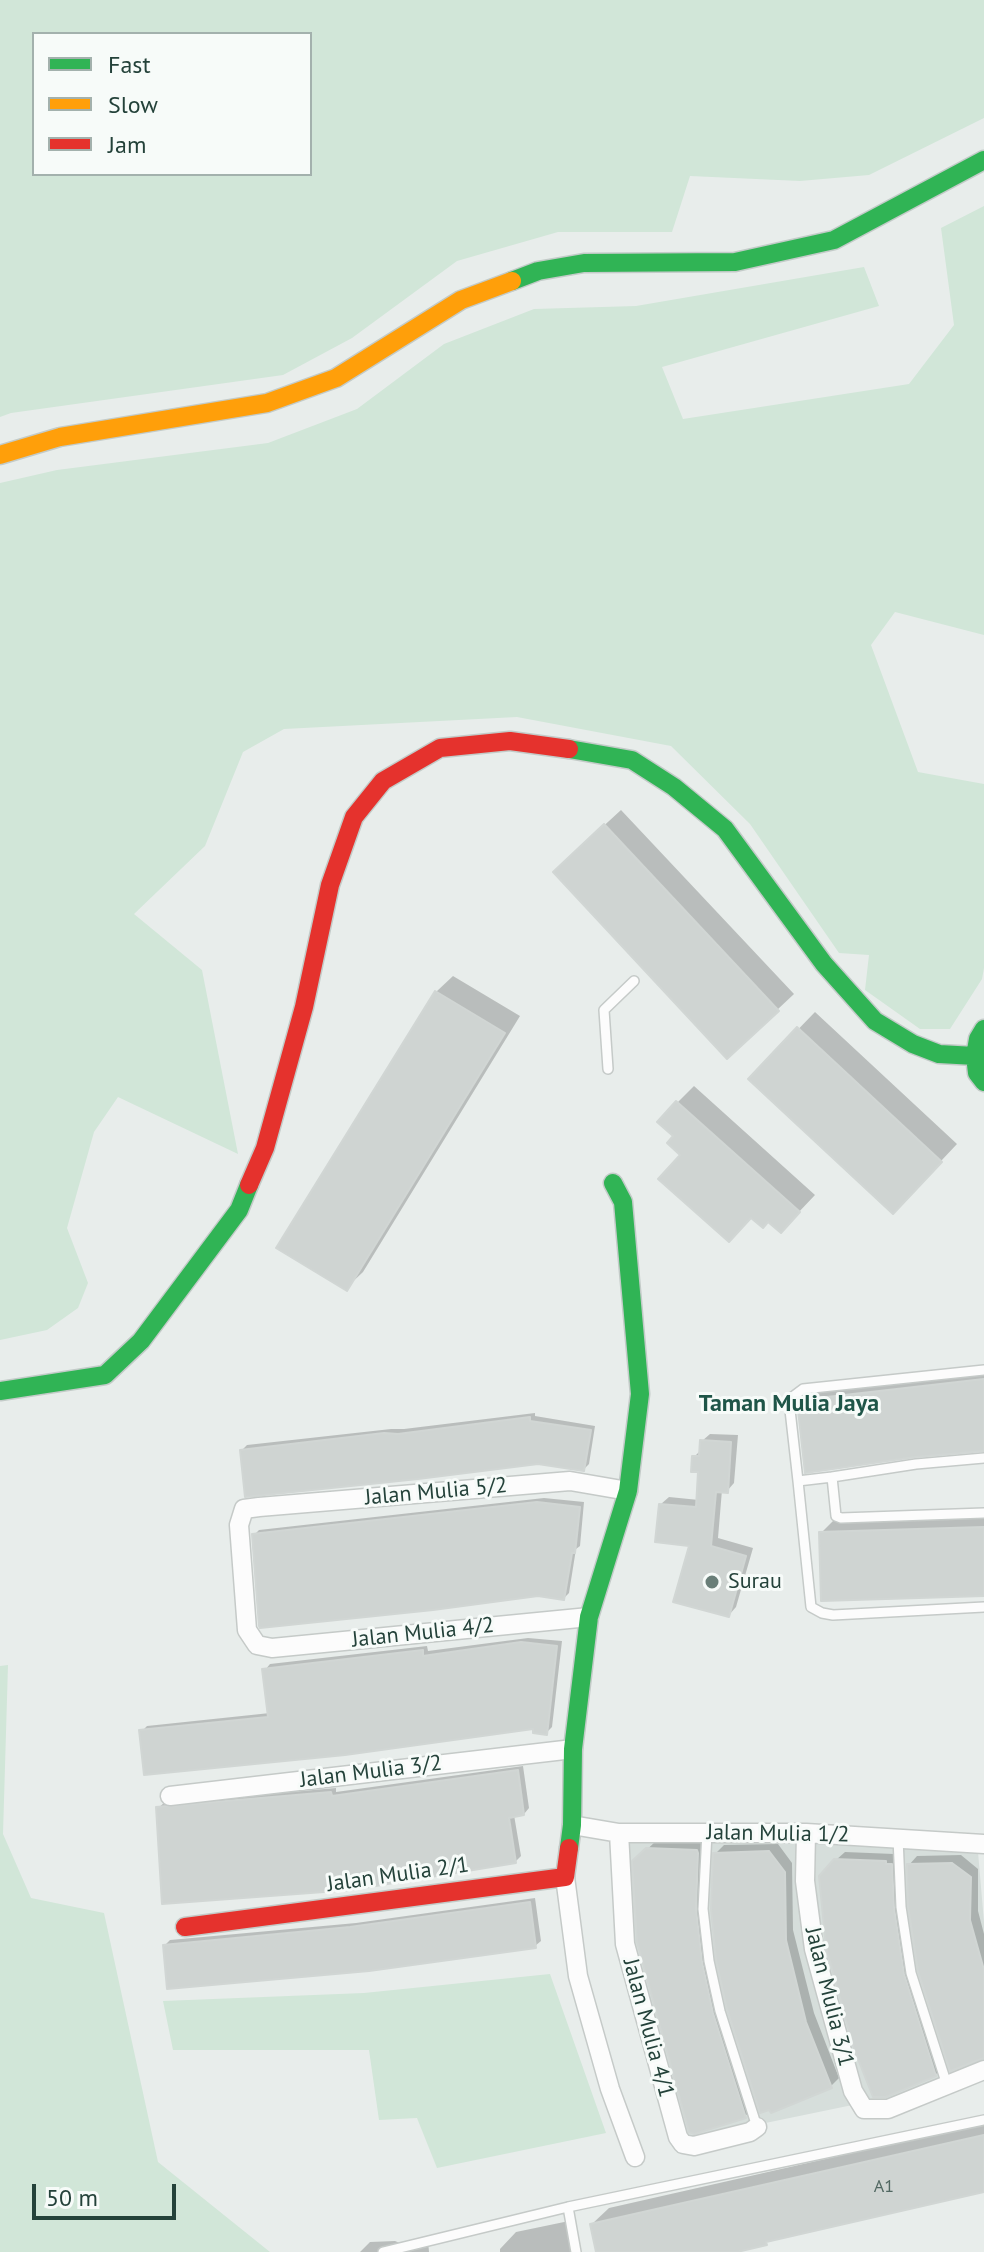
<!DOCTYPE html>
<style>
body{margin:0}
#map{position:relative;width:984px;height:2252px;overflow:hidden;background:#e8edeb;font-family:"PT Sans",sans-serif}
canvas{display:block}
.legend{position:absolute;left:32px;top:32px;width:280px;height:144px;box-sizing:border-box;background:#f7fbf9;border:2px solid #a3b1ad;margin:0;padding:10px 14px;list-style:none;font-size:24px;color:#24423a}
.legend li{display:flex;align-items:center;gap:16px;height:40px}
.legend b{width:40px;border:2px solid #a3b1ad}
.scale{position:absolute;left:32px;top:2184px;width:144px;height:36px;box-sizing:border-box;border:4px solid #24423a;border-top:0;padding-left:10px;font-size:24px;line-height:28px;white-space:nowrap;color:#24423a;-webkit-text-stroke:6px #f7fbf9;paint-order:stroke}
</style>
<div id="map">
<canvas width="984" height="2252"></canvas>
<ul class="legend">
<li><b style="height:10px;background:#30b455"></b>Fast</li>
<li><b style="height:10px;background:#ff9f0a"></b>Slow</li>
<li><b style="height:10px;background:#e5322d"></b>Jam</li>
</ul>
<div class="scale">50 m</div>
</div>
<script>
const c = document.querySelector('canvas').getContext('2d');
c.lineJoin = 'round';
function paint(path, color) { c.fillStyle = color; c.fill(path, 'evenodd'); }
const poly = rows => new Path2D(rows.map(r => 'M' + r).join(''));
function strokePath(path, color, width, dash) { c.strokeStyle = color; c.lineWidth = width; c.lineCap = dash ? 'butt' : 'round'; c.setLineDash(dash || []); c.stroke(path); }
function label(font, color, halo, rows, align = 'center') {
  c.font = font + ' "PT Sans",sans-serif'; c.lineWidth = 6; c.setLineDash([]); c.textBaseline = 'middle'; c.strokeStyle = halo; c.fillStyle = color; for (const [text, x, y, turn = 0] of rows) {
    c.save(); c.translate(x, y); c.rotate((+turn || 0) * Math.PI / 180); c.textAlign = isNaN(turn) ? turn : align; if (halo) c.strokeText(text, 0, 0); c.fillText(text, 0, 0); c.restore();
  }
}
paint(poly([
 [800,1839,978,1852,984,1922,984,2063,886,2103,867,2102,688,2139,632,1956,626,1840]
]), '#d6dedb');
paint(poly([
 [0,0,984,0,984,118,869,175,800,181,690,176,672,232,558,232,457,261,352,338,283,375,11,413,0,417],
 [34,34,310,34,310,174,34,174],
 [984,206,984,635,895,612,871,645,918,772,984,784,984,968,982,979,950,1029,920,1029,865,990,869,955,839,953,750,824,671,746,517,717,284,729,243,752,205,846,134,914,202,970,238,1154,118,1097,94,1132,67,1228,88,1283,78,1308,47,1330,0,1340,0,483,57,470,268,443,357,409,444,344,534,309,636,306,864,267,879,306,662,367,683,419,909,384,954,325,941,228],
 [8,1665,3,1834,31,1898,104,1913,158,2162,270,2252,0,2252,0,1666],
 [550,1974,606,2133,437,2168,417,2118,379,2120,369,2050,173,2050,163,2001,364,1993]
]), '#d1e6d8');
paint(poly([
 [621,810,794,994,777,1010,572,855],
 [453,976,520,1016,363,1272,346,1288,436,992],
 [815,1012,957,1144,909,1195,751,1078],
 [694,1086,815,1195,797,1214,683,1155,675,1136,677,1103],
 [984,1365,984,1450,803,1401,820,1384],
 [535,1413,535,1416,595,1426,589,1464,584,1469,538,1462,242,1450,247,1445,391,1429,404,1429],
 [710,1434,738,1435,734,1483,727,1491,722,1490,718,1538,753,1548,736,1607,729,1615,691,1544,661,1504,669,1497,699,1500,700,1471,694,1457,702,1449,702,1441],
 [544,1498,584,1502,580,1546,576,1549,569,1593,564,1598,254,1535,259,1530],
 [984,1512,984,1594,821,1533,838,1516],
 [528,1638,562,1641,552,1727,547,1732,536,1727,142,1731,147,1726,270,1713,265,1670,270,1664,427,1646,428,1651],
 [523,1766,529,1808,524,1814,514,1815,521,1856,515,1862,158,1808,164,1803,336,1788,336,1792],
 [657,1840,705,1842,703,1899,720,2004,754,2108,745,2116,635,1861],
 [778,1844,792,1863,793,1930,814,2013,839,2078,831,2086,715,1854,724,1845],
 [845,1852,894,1854,894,1857,899,1857,911,1966,944,2066,935,2075,836,1860],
 [961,1855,978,1869,978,1911,984,1934,984,2057,909,1865,917,1856],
 [535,1898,541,1941,535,1946,165,1945,170,1940,356,1923],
 [984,2123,984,2191,722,2252,598,2252,592,2224,609,2208],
 [569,2221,575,2252,500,2252,500,2249,516,2232],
 [428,2240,429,2252,360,2252,370,2242,395,2241,402,2244]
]), '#0003');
const building = poly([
 [604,824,779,1011,727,1059,553,872,604,824],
 [435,991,505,1033,347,1291,276,1248,435,991],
 [797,1027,942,1162,893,1214,748,1079,797,1027],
 [676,1101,800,1212,781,1233,768,1222,763,1228,751,1218,729,1242,658,1179,680,1155,667,1143,673,1136,657,1122,676,1101],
 [984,1379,984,1451,915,1457,805,1473,798,1410,801,1400,984,1379],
 [530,1417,530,1421,591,1430,584,1471,538,1464,418,1479,245,1497,240,1450,384,1433,398,1434,530,1417],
 [700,1440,731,1442,728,1493,716,1492,711,1546,746,1556,729,1617,673,1602,689,1546,655,1542,659,1504,696,1507,698,1472,691,1472,692,1456,699,1456,700,1440],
 [537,1502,580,1507,575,1553,572,1553,564,1600,538,1596,433,1610,260,1628,259,1626,252,1534,537,1502],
 [984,1527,984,1596,821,1601,819,1532,984,1527],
 [521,1642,557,1646,547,1735,533,1733,533,1729,345,1755,144,1775,139,1730,268,1717,262,1669,423,1650,423,1656,521,1642],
 [518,1770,524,1815,509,1818,516,1863,351,1890,162,1904,156,1807,331,1792,332,1796,518,1770],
 [646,1848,697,1850,698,1853,696,1909,702,1962,713,2013,746,2118,694,2134,689,2132,637,1942,632,1861,646,1848],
 [769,1851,785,1872,786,1940,806,2022,832,2088,771,2113,769,2110,760,2113,727,2009,716,1960,711,1909,713,1853,769,1851],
 [834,1859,886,1861,886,1864,892,1864,894,1908,904,1974,936,2076,886,2097,873,2097,854,2049,826,1947,819,1876,834,1859],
 [952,1863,971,1877,970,1920,984,1970,984,2058,950,2071,918,1971,908,1906,907,1864,952,1863],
 [530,1902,536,1948,369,1971,167,1989,163,1945,350,1927,530,1902],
 [984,2135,984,2192,766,2242,767,2245,737,2252,596,2252,590,2224,984,2135]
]);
paint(building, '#cfd4d2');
strokePath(building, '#d1d6d4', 2);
const lane = poly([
 [608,1069,604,1010,634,981],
 [984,1458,916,1464,832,1477,836,1516,841,1518,984,1513],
 [832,1477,798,1481,811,1607,822,1613,833,1615,984,1607],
 [798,1481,790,1410,791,1398,803,1389,984,1370],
 [707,1833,703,1909,709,1961,720,2011,757,2127],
 [898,1838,901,1907,911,1973,947,2085],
 [568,2207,576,2252],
 [383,2252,568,2207,984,2120]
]);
const street = poly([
 [589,1617,272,1648,257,1645,247,1630,239,1525,244,1509,259,1507,570,1481,628,1491],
 [170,1796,573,1749],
 [572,1825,619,1833,806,1833,984,1844],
 [619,1833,625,1944,678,2137,683,2144,694,2146,750,2132,757,2127],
 [806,1833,805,1881,814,1949,853,2091,864,2109,888,2109,984,2070],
 [565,1877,578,1976,610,2089,635,2157]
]);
const fast = poly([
 [512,281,538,271,584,263,735,262,834,240,984,160],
 [569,749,632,760,674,787,725,829,824,964,875,1021,913,1044,939,1054,975,1056],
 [984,1029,978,1039,975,1056,977,1073,984,1082],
 [0,1391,105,1375,141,1341,239,1210,249,1185],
 [569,1848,572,1825,573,1749,589,1617,628,1491,640,1394,623,1202,613,1183]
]);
const slow = poly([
 [0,455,60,437,267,403,336,378,461,300,512,281]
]);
const jam = poly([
 [249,1185,265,1148,304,1007,330,885,354,817,383,781,440,748,510,741,569,749],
 [185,1927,565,1877,569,1848]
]);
strokePath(lane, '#c5cac8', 12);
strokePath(street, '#c5cac8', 21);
strokePath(fast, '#c3cbc8', 21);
strokePath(slow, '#c3cbc8', 21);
strokePath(jam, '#c3cbc8', 21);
strokePath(lane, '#fcfcfc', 9);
strokePath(street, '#fcfcfc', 18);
strokePath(fast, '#30b455', 18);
strokePath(slow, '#ff9f0a', 18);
strokePath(jam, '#e5322d', 18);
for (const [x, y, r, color] of [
 [712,1582,8,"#697e78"]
]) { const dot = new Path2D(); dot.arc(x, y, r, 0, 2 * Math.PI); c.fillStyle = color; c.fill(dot); strokePath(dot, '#f7fbf9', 3); }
label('18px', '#506761', null, [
 ["A1",884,2187]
]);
label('22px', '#24423a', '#f7fbf9', [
 ["Jalan Mulia 5/2",436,1492,-5],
 ["Jalan Mulia 4/2",423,1633,-6],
 ["Jalan Mulia 3/2",371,1772,-7],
 ["Jalan Mulia 1/2",778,1834,1],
 ["Jalan Mulia 2/1",398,1875,-8],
 ["Jalan Mulia 3/1",829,1997,76],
 ["Jalan Mulia 4/1",648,2028,75]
]);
label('22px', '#24423a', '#f7fbf9', [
 ["Surau",728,1582]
], 'left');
label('bold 24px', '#1f5548', '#f7fbf9', [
 ["Taman Mulia Jaya",789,1404]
]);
</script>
